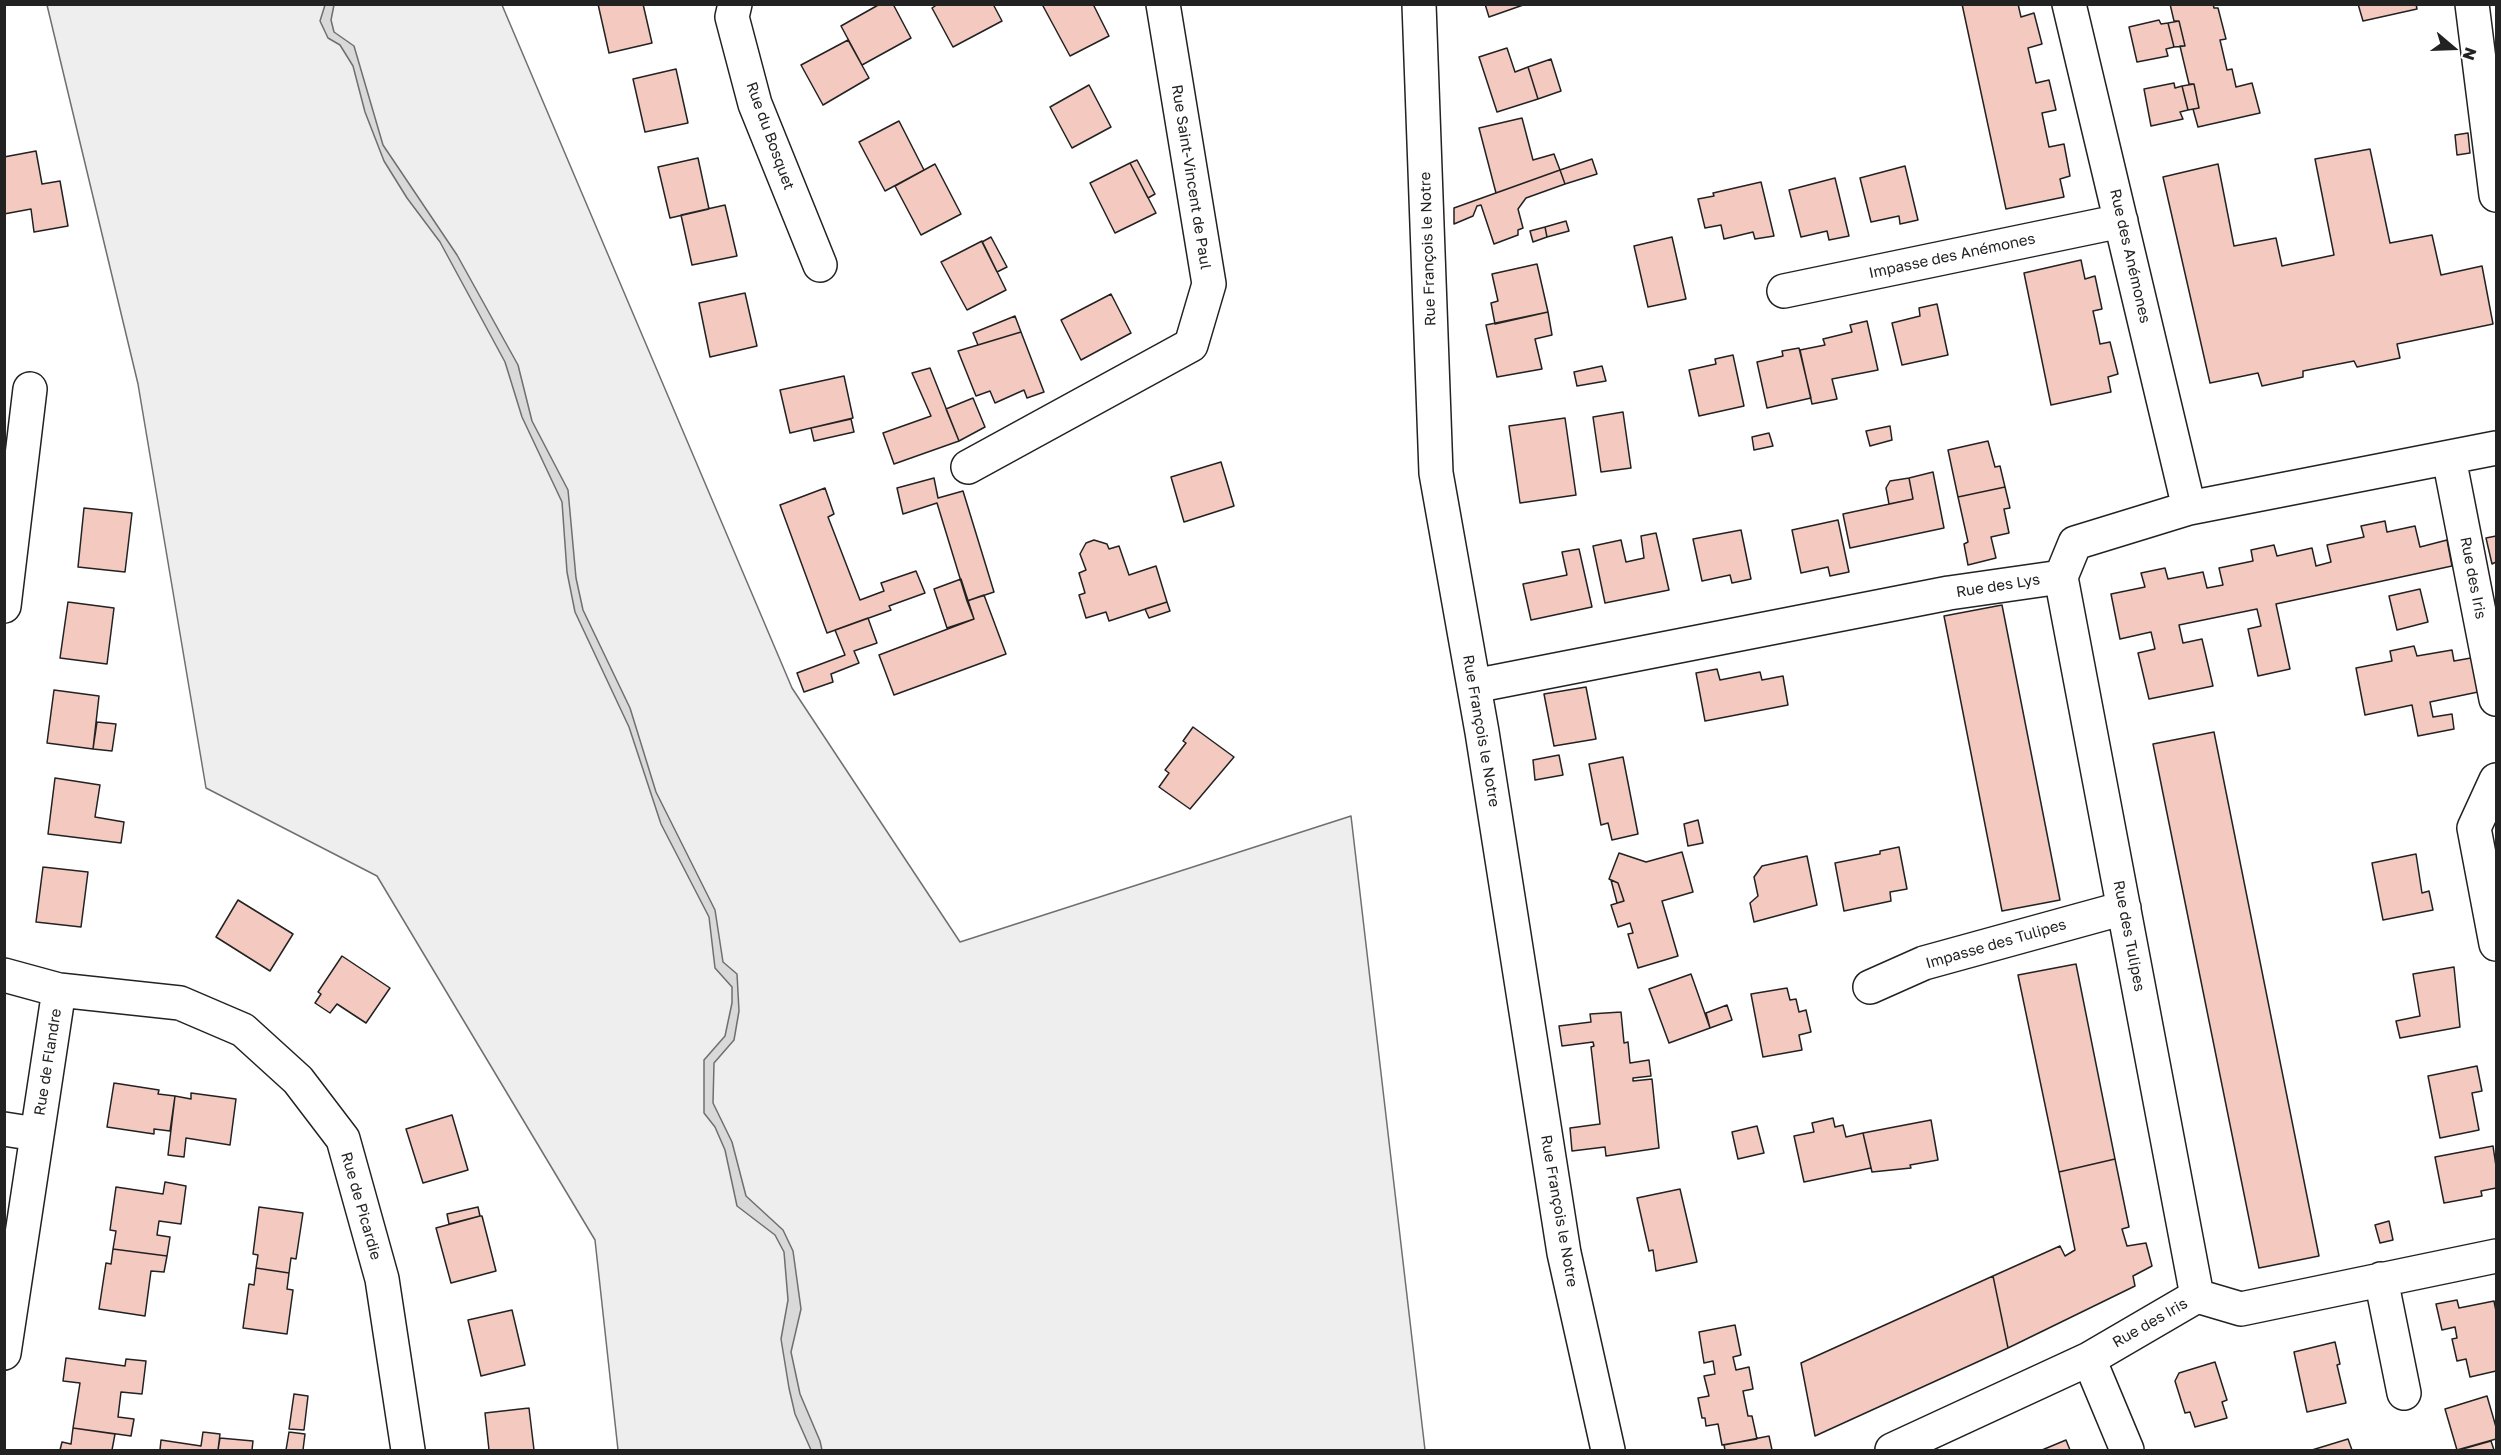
<!DOCTYPE html>
<meta charset="utf-8">
<style>
body{margin:0}
#map{position:relative;width:2501px;height:1455px;overflow:hidden;background:#fff;font-family:"Golos Text",sans-serif}
canvas{display:block}
.frame{position:absolute;inset:0;border:6px solid #222;pointer-events:none}
.north{position:absolute;left:2423px;top:18px;width:60px;height:60px;-webkit-text-stroke:4px #fff;paint-order:stroke;rotate:109deg;font-size:16px;font-weight:700;line-height:24px;text-align:center;color:#222}
.north::after{content:'';display:block;margin:auto;width:21px;height:27px;background:#222;clip-path:polygon(50% 0,100% 100%,50% 72%,0 100%)}
</style>
<div id="map">
<canvas width="2501" height="1455"></canvas>
<div class="frame"></div>
<div class="north">N</div>
</div>
<script>
const c = document.querySelector('canvas').getContext('2d');
c.lineJoin = 'round';
function paint(path, color) { c.fillStyle = color; c.fill(path, 'evenodd'); }
const poly = rows => new Path2D(rows.map(r => 'M' + r).join(''));
function strokePath(path, color, width, dash) { c.strokeStyle = color; c.lineWidth = width; c.lineCap = dash ? 'butt' : 'round'; c.setLineDash(dash || []); c.stroke(path); }
function label(font, color, halo, rows, align = 'center') {
  c.font = font + ' "Golos Text",sans-serif'; c.lineWidth = 4.5; c.setLineDash([]); c.textBaseline = 'middle'; c.strokeStyle = halo; c.fillStyle = color; for (const [text, x, y, turn = 0] of rows) {
    c.save(); c.translate(x, y); c.rotate((+turn || 0) * Math.PI / 180); c.textAlign = isNaN(turn) ? turn : align; if (halo) c.strokeText(text, 0, 0); c.fillText(text, 0, 0); c.restore();
  }
}
const green = poly([
 [47,5,502,5,792,688,960,942,1351,816,1425,1450,618,1450,595,1240,377,876,206,788,138,384,47,5]
]);
paint(green, '#eee');
strokePath(green, '#6f6f6f', 1.5);
const water = poly([
 [325,5,334,5,331,20,334,32,354,46,383,145,457,255,518,365,532,421,568,490,576,578,583,610,630,708,656,792,715,910,723,962,737,974,739,1011,734,1040,714,1063,713,1103,732,1142,746,1196,783,1230,793,1251,801,1309,791,1352,800,1394,820,1441,822,1450,811,1450,795,1414,789,1388,781,1339,788,1300,784,1252,775,1235,737,1206,725,1150,715,1127,704,1113,704,1060,725,1036,732,1003,732,987,715,968,709,917,661,824,629,727,575,612,567,572,562,502,522,417,505,362,440,242,407,198,384,161,365,112,353,66,340,45,328,38,320,21,325,5]
]);
paint(water, '#d9d9d9');
strokePath(water, '#6f6f6f', 1.5);
const building = poly([
 [598,4,643,4,652,43,609,53,598,4],
 [880,4,893,4,911,38,862,65,841,26,880,4],
 [938,4,993,4,1002,21,953,47,932,8,938,4],
 [1045,4,1093,4,1109,36,1070,56,1043,6,1045,4],
 [1485,4,1526,4,1489,17,1485,4],
 [1962,4,2018,4,2021,17,2034,13,2042,44,2028,48,2036,83,2049,80,2056,110,2042,113,2049,147,2064,144,2070,176,2060,179,2064,197,2006,209,1962,4],
 [2170,4,2213,4,2214,8,2218,8,2226,39,2220,40,2227,70,2232,69,2236,87,2252,83,2260,113,2198,127,2193,109,2199,108,2194,84,2189,84,2180,46,2185,46,2179,21,2174,21,2170,4],
 [2358,4,2416,4,2417,9,2363,21,2358,4],
 [2159,20,2161,24,2168,23,2174,47,2166,49,2168,56,2137,62,2129,27,2159,20],
 [2179,21,2185,46,2174,47,2168,23,2179,21],
 [848,40,869,78,823,105,801,65,848,40],
 [1507,48,1515,72,1528,67,1538,99,1497,112,1479,57,1507,48],
 [1551,59,1561,91,1538,99,1528,67,1551,59],
 [676,69,688,123,645,132,633,79,676,69],
 [2174,83,2175,88,2182,86,2188,110,2180,112,2183,119,2151,126,2144,89,2174,83],
 [2194,84,2199,108,2188,110,2182,86,2194,84],
 [1089,85,1111,127,1072,148,1050,107,1089,85],
 [1522,118,1533,160,1554,154,1560,170,1496,193,1479,128,1522,118],
 [899,121,924,170,885,191,859,142,899,121],
 [2468,133,2470,153,2457,155,2455,135,2468,133],
 [2370,149,2390,243,2432,235,2441,275,2482,266,2493,324,2397,344,2400,358,2357,367,2354,361,2303,371,2303,377,2262,386,2258,373,2210,383,2163,177,2218,164,2234,246,2276,238,2282,266,2334,255,2315,159,2370,149],
 [36,151,42,184,60,181,68,226,34,232,31,209,4,214,4,157,36,151],
 [698,158,709,209,670,218,658,167,698,158],
 [1592,159,1597,174,1565,184,1560,170,1592,159],
 [1137,160,1155,194,1148,198,1130,163,1137,160],
 [1130,163,1156,213,1115,233,1090,183,1130,163],
 [935,164,961,214,921,235,895,186,935,164],
 [1905,166,1918,220,1900,224,1899,216,1871,222,1860,178,1905,166],
 [1560,170,1565,184,1526,198,1518,209,1523,228,1518,230,1518,235,1494,244,1481,205,1477,206,1473,216,1454,224,1454,208,1560,170],
 [1835,178,1849,236,1829,240,1827,231,1801,237,1789,190,1835,178],
 [1761,182,1774,236,1755,239,1753,232,1724,239,1721,225,1705,228,1698,199,1714,196,1713,193,1761,182],
 [725,205,737,256,692,265,681,215,725,205],
 [1566,221,1569,231,1547,237,1545,227,1566,221],
 [1545,227,1547,237,1533,242,1530,231,1545,227],
 [991,237,1007,267,997,272,982,242,991,237],
 [1672,237,1686,299,1648,307,1634,246,1672,237],
 [982,241,1006,290,967,310,941,262,982,241],
 [2081,260,2085,279,2095,276,2102,309,2093,311,2097,329,2100,344,2110,342,2118,374,2108,377,2111,392,2051,405,2024,273,2081,260],
 [1537,264,1548,312,1495,324,1491,303,1498,301,1492,274,1537,264],
 [745,293,757,346,710,357,699,303,745,293],
 [1111,294,1131,333,1081,360,1061,320,1111,294],
 [1937,304,1948,355,1902,365,1892,323,1920,316,1919,308,1937,304],
 [1548,312,1552,335,1535,339,1542,369,1497,377,1486,325,1548,312],
 [1015,316,1021,332,978,345,973,333,1015,316],
 [1867,321,1878,370,1832,379,1837,399,1812,404,1800,350,1825,345,1823,339,1852,332,1850,325,1867,321],
 [1021,332,1044,392,1027,398,1024,390,995,403,990,391,976,396,958,351,1021,332],
 [1799,348,1811,398,1767,408,1757,362,1783,356,1782,351,1799,348],
 [1733,355,1744,406,1699,416,1689,370,1716,364,1715,359,1733,355],
 [1602,366,1606,381,1577,386,1574,372,1602,366],
 [930,368,959,441,894,464,883,433,931,416,912,373,930,368],
 [844,376,853,418,790,433,780,390,844,376],
 [973,398,985,427,959,441,946,409,973,398],
 [1623,412,1631,468,1601,472,1593,417,1623,412],
 [1565,418,1576,495,1520,503,1509,426,1565,418],
 [851,419,854,432,814,441,811,428,851,419],
 [1890,426,1892,440,1870,446,1866,431,1890,426],
 [1769,433,1773,446,1754,450,1752,437,1769,433],
 [1988,441,1995,467,2000,466,2005,487,1958,497,1948,450,1988,441],
 [1221,462,1234,506,1184,522,1171,477,1221,462],
 [1933,472,1944,528,1850,548,1843,514,1913,499,1909,478,1933,472],
 [934,478,938,498,963,491,994,592,967,601,937,503,903,514,897,488,934,478],
 [1909,478,1913,499,1889,504,1886,488,1890,481,1909,478],
 [2005,487,2010,508,2004,509,2009,533,1991,537,1996,558,1968,565,1964,544,1968,542,1958,497,2005,487],
 [825,488,834,514,828,517,860,600,884,591,881,583,916,571,925,593,889,606,891,610,827,633,780,505,825,488],
 [84,508,132,513,125,572,78,567,84,508],
 [1838,520,1849,572,1830,576,1828,567,1801,573,1792,530,1838,520],
 [2385,521,2387,532,2415,526,2420,547,2447,540,2452,566,2276,604,2290,669,2258,676,2248,629,2261,626,2257,609,2179,625,2183,643,2202,639,2213,686,2149,699,2138,653,2155,649,2151,632,2120,639,2111,594,2145,587,2141,573,2165,568,2168,579,2203,572,2207,588,2223,585,2219,568,2253,561,2251,550,2274,545,2277,556,2312,548,2316,566,2331,562,2327,545,2364,537,2361,526,2385,521],
 [1741,530,1751,579,1732,583,1730,575,1702,581,1693,539,1741,530],
 [1656,533,1669,590,1605,603,1593,546,1621,540,1626,562,1644,558,1641,536,1656,533],
 [2496,536,2496,562,2492,564,2486,538,2496,536],
 [1094,540,1107,544,1109,549,1119,546,1129,575,1156,566,1167,602,1109,621,1106,612,1086,618,1079,595,1085,593,1079,573,1086,570,1080,554,1086,543,1094,540],
 [1579,549,1592,607,1531,620,1523,584,1567,575,1562,552,1579,549],
 [961,579,974,619,947,628,934,589,961,579],
 [2420,589,2428,622,2397,630,2389,596,2420,589],
 [984,595,1006,654,894,695,879,655,974,619,967,601,984,595],
 [68,602,114,608,107,664,60,658,68,602],
 [1167,602,1170,611,1149,618,1145,609,1167,602],
 [2002,605,2060,900,2002,911,1944,616,2002,605],
 [868,618,877,643,854,651,859,663,831,674,833,682,804,692,797,673,845,655,835,630,868,618],
 [2414,646,2417,656,2452,650,2454,661,2471,658,2478,692,2430,702,2433,717,2452,714,2454,729,2418,736,2412,705,2365,715,2356,668,2392,661,2390,651,2414,646],
 [1717,669,1720,680,1760,672,1762,680,1783,676,1788,705,1705,721,1696,673,1717,669],
 [1586,687,1596,739,1554,746,1544,694,1586,687],
 [54,690,99,696,93,749,47,743,54,690],
 [97,722,116,724,112,751,93,749,97,722],
 [1193,727,1234,757,1190,809,1159,787,1169,773,1165,770,1186,743,1183,741,1193,727],
 [2214,732,2319,1256,2259,1268,2153,744,2214,732],
 [1559,755,1563,775,1535,780,1533,760,1559,755],
 [1623,757,1638,834,1612,840,1608,823,1601,825,1589,764,1623,757],
 [55,778,100,785,95,817,124,822,121,843,48,834,55,778],
 [1698,820,1703,843,1688,846,1684,824,1698,820],
 [1899,847,1907,889,1890,892,1891,901,1844,911,1835,863,1880,854,1880,851,1899,847],
 [1682,852,1693,892,1662,901,1678,956,1638,968,1628,934,1633,933,1630,923,1618,927,1611,905,1624,901,1618,883,1609,879,1619,853,1646,862,1682,852],
 [2416,854,2422,893,2429,891,2433,910,2383,920,2372,863,2416,854],
 [1807,856,1817,905,1754,922,1750,903,1758,896,1754,877,1762,866,1807,856],
 [43,867,88,872,81,927,36,922,43,867],
 [1611,880,1618,883,1624,901,1617,903,1611,880],
 [238,900,293,934,270,971,216,937,238,900],
 [342,956,390,988,366,1023,337,1004,330,1013,315,1003,321,994,318,992,342,956],
 [2076,964,2115,1159,2059,1172,2018,975,2076,964],
 [2454,967,2460,1027,2400,1038,2396,1021,2420,1016,2413,974,2454,967],
 [1691,974,1710,1028,1669,1043,1649,989,1691,974],
 [1787,988,1790,1000,1796,999,1799,1012,1806,1010,1811,1032,1799,1035,1802,1050,1763,1057,1751,994,1787,988],
 [1727,1005,1732,1020,1710,1028,1706,1013,1727,1005],
 [1621,1012,1624,1043,1628,1042,1630,1063,1649,1060,1651,1076,1633,1078,1633,1081,1652,1079,1659,1148,1606,1156,1605,1147,1572,1151,1570,1128,1600,1124,1591,1047,1594,1046,1593,1042,1562,1046,1559,1026,1591,1022,1590,1014,1621,1012],
 [2477,1066,2482,1091,2472,1093,2479,1130,2440,1138,2428,1076,2477,1066],
 [114,1083,159,1090,158,1094,175,1096,170,1131,154,1129,154,1134,107,1127,114,1083],
 [191,1093,236,1099,230,1145,186,1138,184,1157,168,1155,175,1096,191,1099,191,1093],
 [452,1115,468,1170,423,1183,406,1129,452,1115],
 [1833,1118,1835,1127,1843,1125,1846,1137,1863,1133,1871,1168,1804,1182,1794,1136,1814,1132,1812,1123,1833,1118],
 [1931,1120,1938,1160,1910,1165,1911,1168,1872,1172,1863,1133,1931,1120],
 [1757,1126,1764,1153,1738,1159,1732,1132,1757,1126],
 [2493,1146,2496,1166,2496,1188,2481,1191,2482,1196,2444,1203,2435,1157,2493,1146],
 [2115,1159,2129,1227,2122,1229,2127,1246,2146,1243,2152,1266,2133,1276,2135,1286,2008,1348,1993,1276,2060,1246,2065,1256,2075,1250,2059,1172,2115,1159],
 [165,1182,186,1186,181,1224,159,1221,157,1235,170,1237,167,1256,113,1249,116,1231,110,1230,116,1187,163,1194,165,1182],
 [1680,1189,1697,1262,1656,1271,1653,1250,1649,1251,1637,1198,1680,1189],
 [259,1207,303,1213,296,1259,291,1258,289,1273,256,1268,258,1255,253,1254,259,1207],
 [478,1207,480,1216,449,1224,447,1214,478,1207],
 [480,1216,482,1216,496,1271,451,1283,436,1228,480,1216],
 [2389,1221,2393,1240,2380,1243,2375,1225,2389,1221],
 [113,1249,167,1256,164,1272,151,1271,145,1316,99,1309,106,1263,111,1264,113,1249],
 [256,1268,289,1273,287,1289,293,1290,287,1334,243,1328,249,1284,254,1285,256,1268],
 [1993,1276,2008,1348,1815,1436,1801,1363,1993,1276],
 [2457,1300,2459,1308,2494,1301,2496,1311,2496,1371,2470,1377,2466,1359,2457,1361,2452,1339,2457,1338,2455,1327,2442,1330,2436,1304,2457,1300],
 [512,1310,525,1365,481,1376,468,1320,512,1310],
 [1735,1325,1741,1355,1733,1357,1736,1370,1749,1367,1753,1389,1743,1391,1748,1416,1752,1416,1757,1439,1722,1445,1718,1424,1706,1426,1705,1418,1702,1418,1698,1398,1709,1396,1704,1376,1715,1374,1713,1361,1704,1363,1699,1332,1735,1325],
 [2335,1342,2340,1364,2337,1365,2346,1403,2307,1412,2294,1352,2335,1342],
 [66,1358,125,1366,126,1359,146,1361,142,1394,121,1392,118,1417,134,1419,131,1436,73,1428,80,1383,63,1381,66,1358],
 [2215,1362,2227,1400,2222,1402,2227,1418,2195,1427,2190,1412,2185,1413,2175,1381,2179,1373,2215,1362],
 [294,1394,308,1396,304,1430,289,1429,294,1394],
 [2487,1396,2496,1427,2496,1439,2457,1450,2445,1409,2487,1396],
 [529,1408,534,1450,489,1450,485,1413,529,1408],
 [73,1428,115,1434,112,1450,60,1450,62,1442,71,1444,73,1428],
 [203,1432,220,1434,218,1450,160,1450,161,1440,201,1446,203,1432],
 [289,1432,305,1434,303,1450,286,1450,289,1432],
 [1769,1436,1772,1450,1725,1450,1724,1445,1769,1436],
 [220,1438,253,1441,252,1450,218,1450,220,1438],
 [2348,1439,2352,1450,2312,1450,2348,1439],
 [2066,1440,2070,1450,2042,1450,2066,1440],
 [2491,1441,2494,1450,2459,1450,2491,1441]
]);
paint(building, '#f3c9c0');
strokePath(building, '#222', 1.5);
const street = poly([
 [735,4,732,17,755,104,820,265],
 [1419,4,1436,473,1482,732,1564,1253,1608,1450],
 [2069,4,2189,508],
 [2472,4,2496,195],
 [1784,291,2121,221],
 [2449,458,2496,699],
 [968,467,1191,345,1209,284,1163,4],
 [2061,577,2197,1296],
 [2061,577,2075,543,2189,508,2496,448],
 [4,606,30,389],
 [1474,686,1949,593,2061,577],
 [2496,780,2474,828,2496,944],
 [4,975,59,990,180,1003,243,1030,298,1080,343,1139,382,1279,408,1450],
 [1870,987,1924,963,2124,908],
 [4,1129,36,1134],
 [2381,1279,2404,1393],
 [4,1353,59,990],
 [2089,1359,2127,1450],
 [1892,1450,2089,1359,2197,1296,2241,1309,2496,1256]
]);
strokePath(street, '#222', 36);
strokePath(street, '#fff', 33);
label('15px', '#222', '#fff', [
 ["Rue du Bosquet",770,136,70],
 ["Rue Saint-Vincent de Paul",1191,177,81],
 ["Rue François le Notre",1428,249,-92],
 ["Impasse des Anémones",1952,256,-12],
 ["Rue des Anémones",2130,256,77],
 ["Rue des Iris",2473,578,79],
 ["Rue des Lys",1998,586,-9],
 ["Rue François le Notre",1481,731,80],
 ["Rue des Tulipes",2129,936,79],
 ["Impasse des Tulipes",1996,944,-16],
 ["Rue de Flandre",48,1062,-81],
 ["Rue de Picardie",361,1206,74],
 ["Rue François le Notre",1559,1211,80],
 ["Rue des Iris",2150,1323,-30]
]);
</script>
